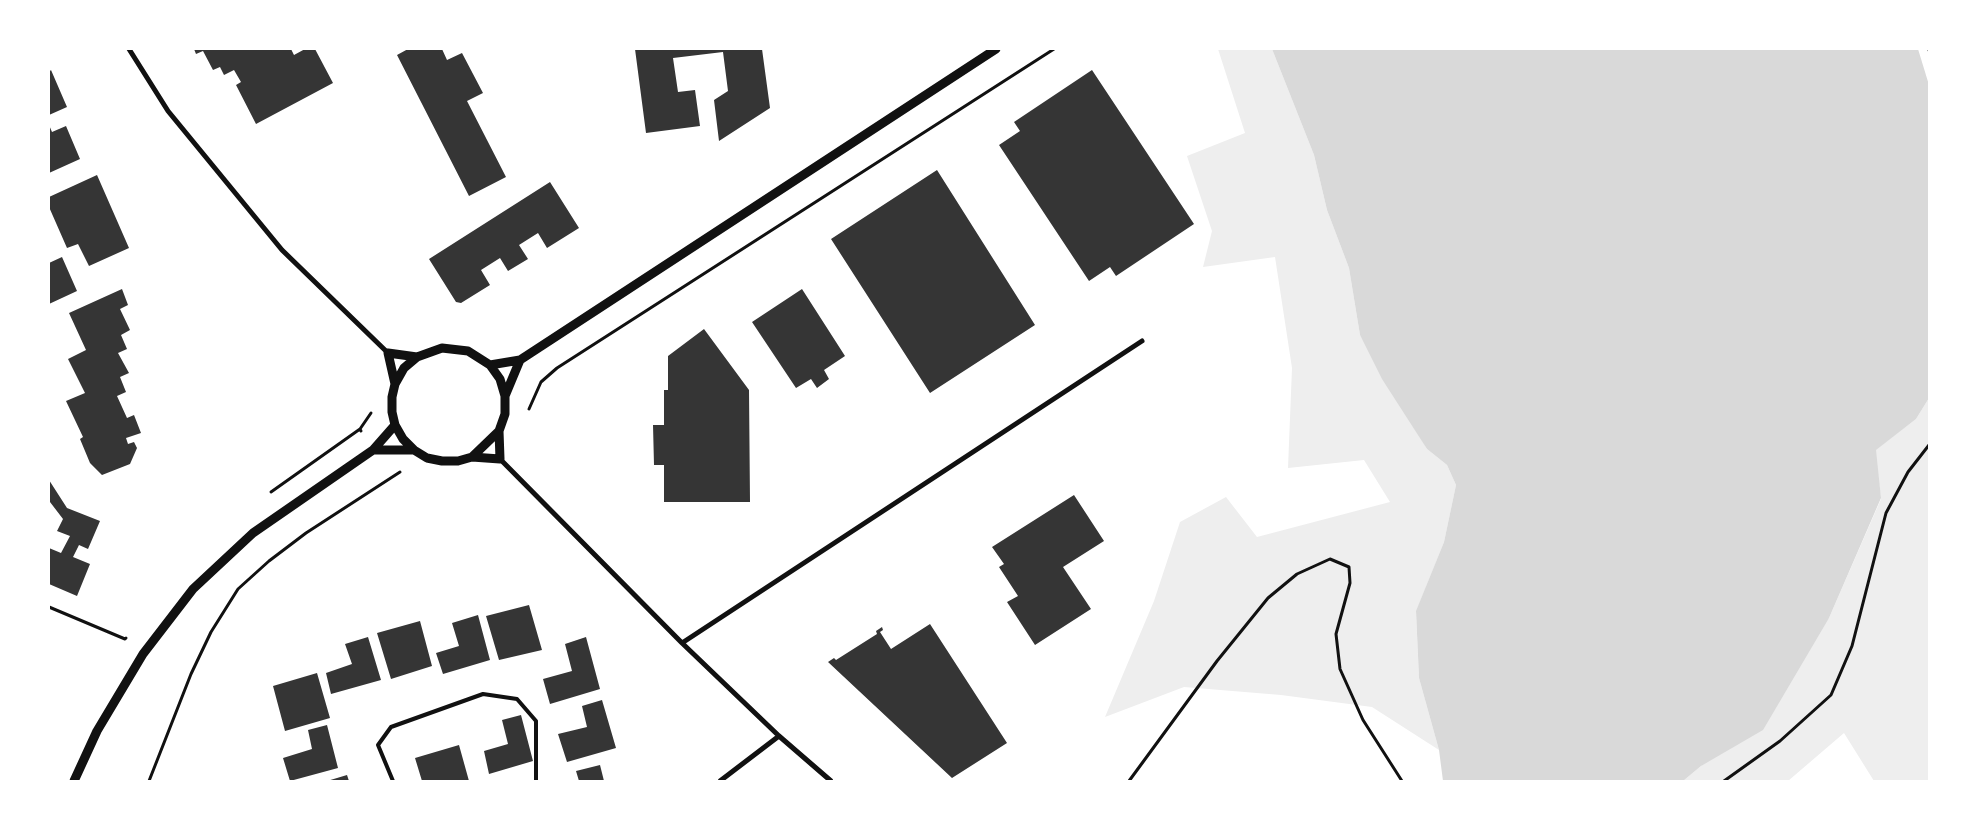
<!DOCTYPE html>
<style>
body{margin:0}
#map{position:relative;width:1978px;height:830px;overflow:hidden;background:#fff;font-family:Poppins,sans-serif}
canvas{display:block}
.frame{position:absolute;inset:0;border:50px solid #fff;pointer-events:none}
</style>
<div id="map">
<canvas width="1978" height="830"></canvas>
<div class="frame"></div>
</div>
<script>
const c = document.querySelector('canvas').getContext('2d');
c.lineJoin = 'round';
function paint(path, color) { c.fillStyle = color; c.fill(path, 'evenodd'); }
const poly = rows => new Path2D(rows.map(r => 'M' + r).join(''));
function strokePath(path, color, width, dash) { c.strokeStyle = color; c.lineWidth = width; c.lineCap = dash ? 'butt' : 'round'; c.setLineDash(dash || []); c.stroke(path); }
paint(poly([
 [1218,49,1272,49,1314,155,1327,210,1349,268,1360,335,1427,449,1447,465,1456,485,1444,542,1416,612,1419,678,1439,750,1372,707,1281,695,1184,687,1105,717,1154,601,1180,522,1226,497,1257,537,1390,502,1364,460,1288,468,1292,368,1275,257,1203,267,1212,231,1187,156,1245,133],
 [1929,398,1929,781,1874,781,1844,733,1788,781,1683,781,1701,766,1829,618,1881,499,1875,450,1916,419]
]), '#eee');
paint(poly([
 [1272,49,1918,49,1929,85,1929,398,1916,419,1876,450,1881,498,1829,618,1763,730,1701,766,1683,781,1443,781,1439,750,1419,678,1416,611,1444,542,1456,485,1447,465,1427,449,1382,379,1360,335,1349,268,1327,210,1314,155]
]), '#d9d9d9');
paint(poly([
 [194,49,291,49,294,55,305,49,315,49,333,83,256,124,236,85,241,82,234,70,224,75,220,67,213,70,203,51,196,54],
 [408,49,442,49,447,60,462,53,483,93,467,101,506,177,469,196,397,55],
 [635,49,762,49,770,108,719,141,714,100,728,91,723,52,673,58,678,92,695,90,700,126,646,133],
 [51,70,67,107,49,115,49,72],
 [1092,70,1194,224,1116,276,1110,267,1089,281,999,145,1020,131,1014,122],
 [49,125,52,132,66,126,80,159,49,173],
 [937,170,1035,325,930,393,831,239],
 [97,175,129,248,89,266,78,244,67,248,49,207,49,197],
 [550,182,579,228,547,248,538,233,519,245,528,259,508,271,500,258,481,270,490,285,461,303,456,302,429,259],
 [62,257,77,291,49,304,49,263],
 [122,289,128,305,120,309,130,330,121,335,127,349,118,353,129,373,120,377,126,392,117,396,127,418,134,415,141,433,126,438,128,444,134,442,137,448,130,464,102,475,90,463,80,439,83,437,66,401,85,393,68,359,86,350,69,313],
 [802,289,845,356,824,370,829,379,817,388,811,379,796,388,752,322],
 [704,329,749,390,750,502,664,502,664,465,654,465,653,425,664,425,664,390,668,390,668,356],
 [49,480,67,508,100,521,88,549,79,545,73,557,90,564,77,596,49,584,49,548,61,553,70,536,57,531,63,519,50,502,49,503],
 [1074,495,1104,541,1063,567,1091,609,1035,645,1007,602,1018,596,999,567,1004,564,992,547],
 [529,605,542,650,499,660,486,616],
 [478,615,490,660,443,674,436,653,459,646,452,623],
 [420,621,432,666,391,679,377,633],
 [930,624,1007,743,952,778,828,662,834,658,836,660,877,634,876,631,882,627,883,630,880,632,891,649],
 [368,637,381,680,331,694,326,673,352,664,345,644],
 [586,637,600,689,550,704,543,679,572,671,565,644],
 [317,673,330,718,285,731,273,686],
 [602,700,616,748,567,762,558,734,587,727,582,706],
 [521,715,533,761,489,774,484,751,508,744,502,720],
 [327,725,338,768,290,781,283,758,312,749,308,730],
 [459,745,469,781,422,781,415,758],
 [600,765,604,781,579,781,576,771],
 [347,775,349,781,327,781]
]), '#353535');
strokePath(poly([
 [1929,49,1929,50],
 [529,409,541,382,557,368,1054,49],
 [361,431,360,429,371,413],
 [271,492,360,429],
 [49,607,125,639,126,638],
 [149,781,191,674,211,632,238,589,269,561,306,533,400,472],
 [1129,781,1217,661,1268,598,1297,574,1330,559,1349,567,1350,583,1336,634,1340,669,1363,720,1402,781],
 [1724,781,1780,741,1831,695,1852,646,1886,513,1908,472,1929,445]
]), '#111', 3);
strokePath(poly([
 [393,781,378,745,391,727,483,694,517,699,536,721,536,781]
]), '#111', 4);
strokePath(poly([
 [129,49,168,111,282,250,388,353],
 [500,459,682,643,779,736,831,781],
 [682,643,1142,341],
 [720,781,779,736]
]), '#111', 5);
strokePath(poly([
 [490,365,520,360,996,49],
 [395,384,388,353,417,357,442,348,468,351,490,365,500,379,505,396,505,414,499,431,472,457,458,461,442,461,427,458,414,450,403,439,395,425,392,412,392,397,395,384,404,368,417,357],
 [505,396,520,360],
 [373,450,414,450],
 [472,457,500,459,499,431],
 [74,781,97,731,143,654,193,589,253,533,373,450,395,425]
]), '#111', 9);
</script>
